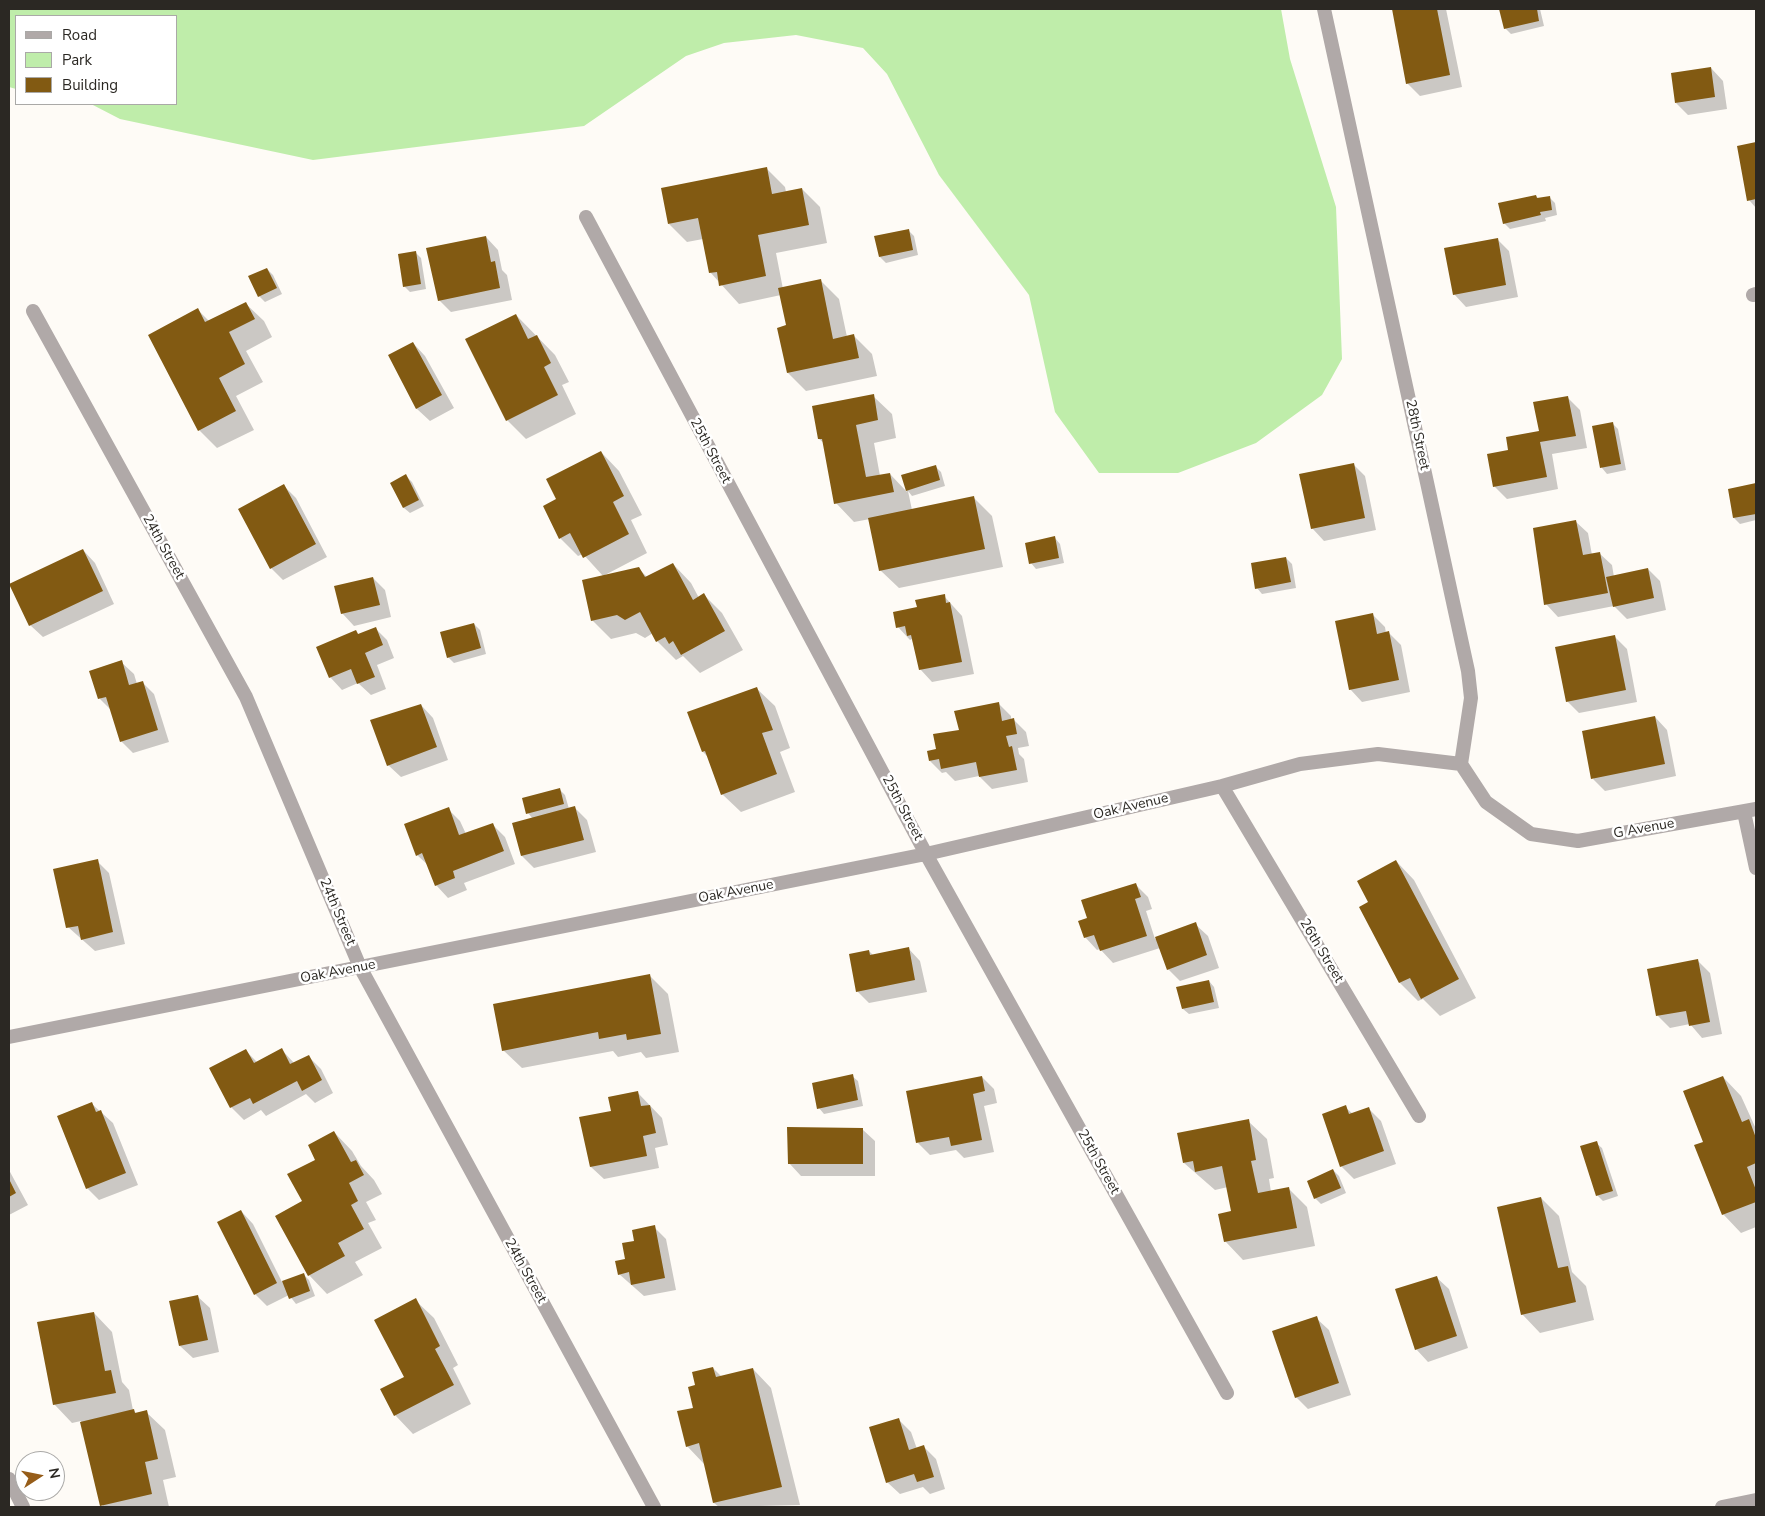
<!DOCTYPE html>
<style>
body{margin:0}
#map{position:relative;width:1765px;height:1516px;overflow:hidden;background:#fefbf6;font-family:"Nunito Sans",sans-serif}
canvas{display:block}
.frame{position:absolute;inset:0;border:10px solid #2b2823;pointer-events:none}
.legend{position:absolute;left:15px;top:15px;width:162px;height:90px;box-sizing:border-box;background:#fff;border:1px solid #aaa9a7;margin:0;padding:6px 9px;list-style:none;font-size:15px;color:#2b2823}
.legend li{display:flex;align-items:center;gap:10px;height:25px}
.legend b{width:25px;border:1px solid #aaa9a7}
.north{position:absolute;left:15px;top:1451px;width:50px;height:50px;box-sizing:border-box;background:#fff;border:1px solid #aaa9a7;border-radius:50%;rotate:79deg;font-size:14px;font-weight:700;line-height:20px;text-align:center;color:#2b2823}
.north::after{content:'';display:block;margin:auto;width:18px;height:22px;background:#965d19;clip-path:polygon(50% 0,100% 100%,50% 72%,0 100%)}
</style>
<div id="map">
<canvas width="1765" height="1516"></canvas>
<div class="frame"></div>
<ul class="legend">
<li><b style="height:6px;background:#b0a9a8"></b>Road</li>
<li><b style="height:14px;background:#bfedaa"></b>Park</li>
<li><b style="height:14px;background:#825a12"></b>Building</li>
</ul>
<div class="north">N</div>
</div>
<script>
const c = document.querySelector('canvas').getContext('2d');
c.lineJoin = 'round';
function paint(path, color) { c.fillStyle = color; c.fill(path, 'evenodd'); }
const poly = rows => new Path2D(rows.map(r => 'M' + r).join(''));
function strokePath(path, color, width, dash) { c.strokeStyle = color; c.lineWidth = width; c.lineCap = dash ? 'butt' : 'round'; c.setLineDash(dash || []); c.stroke(path); }
function label(font, color, halo, rows, align = 'center') {
  c.font = font + ' "Nunito Sans",sans-serif'; c.lineWidth = 5; c.setLineDash([]); c.textBaseline = 'middle'; c.strokeStyle = halo; c.fillStyle = color; for (const [text, x, y, turn = 0] of rows) {
    c.save(); c.translate(x, y); c.rotate((+turn || 0) * Math.PI / 180); c.textAlign = isNaN(turn) ? turn : align; if (halo) c.strokeText(text, 0, 0); c.fillText(text, 0, 0); c.restore();
  }
}
paint(poly([
 [9,9,1281,9,1290,59,1336,207,1342,359,1322,395,1256,443,1178,473,1099,473,1055,412,1029,295,939,175,887,74,863,48,796,35,724,43,686,56,584,126,313,160,120,119,91,104,176,104,176,16,16,16,16,89,9,87]
]), '#bfedaa');
paint(poly([
 [1393,9,1446,9,1462,87,1420,96,1407,83],
 [1501,9,1540,9,1544,26,1511,34,1505,28],
 [1711,68,1723,81,1727,109,1688,115,1676,103],
 [1756,144,1756,208,1749,200,1739,147],
 [766,168,785,187,786,192,802,189,820,207,827,243,776,253,783,289,820,280,839,299,847,337,854,336,872,354,877,376,806,391,788,373,787,326,781,295,739,304,710,272,703,239,687,242,669,224],
 [1536,196,1539,199,1549,197,1555,203,1557,215,1545,218,1546,221,1510,229,1504,223],
 [908,230,914,236,918,255,886,263,880,257,876,237],
 [486,237,498,250,502,270,507,275,512,300,451,312,439,300],
 [1497,239,1509,251,1518,297,1466,307,1454,294],
 [415,252,421,258,426,289,410,292,404,286],
 [267,269,273,275,282,294,265,302,259,296],
 [245,303,264,321,272,337,246,351,263,382,236,396,254,430,217,448,199,430,198,310,209,321],
 [516,315,555,355,569,382,562,385,576,414,526,439,507,420,467,340],
 [413,343,425,356,454,408,430,421,417,409,390,356],
 [873,396,892,414,896,438,874,443,880,476,890,474,907,492,902,475,935,466,941,472,945,486,912,496,908,491,912,510,973,497,992,516,1003,567,899,588,880,570,870,519,854,522,836,503,825,444,819,439],
 [1568,398,1580,410,1587,448,1552,454,1558,489,1507,499,1495,487,1488,455,1510,451,1540,432],
 [1612,423,1618,429,1626,470,1607,474,1602,468,1593,427],
 [601,452,619,471,642,515,631,520,647,553,603,576,583,554,578,556,560,538,558,500],
 [1353,464,1365,476,1376,530,1324,541,1312,528],
 [406,476,412,482,424,506,410,513,404,508,392,483],
 [1756,485,1756,520,1740,524,1734,518,1729,490],
 [284,486,296,498,327,557,283,580,271,568],
 [1575,521,1588,533,1592,555,1599,553,1612,565,1614,577,1648,569,1660,581,1666,610,1627,619,1614,606,1558,617,1546,604],
 [1055,538,1060,544,1064,563,1036,569,1031,563],
 [83,550,95,563,114,604,43,637,30,625],
 [1286,558,1292,564,1296,588,1262,594,1257,588],
 [673,564,691,583,699,598,704,595,722,613,743,650,700,673,683,656,676,660,657,641,653,633,645,638,636,633,611,639,592,620,639,569,648,578],
 [373,578,385,590,391,617,354,626,342,613],
 [944,596,962,616,974,674,932,682,920,669,912,639,910,640,898,627],
 [1373,615,1385,627,1386,633,1389,633,1401,645,1410,692,1362,702,1350,689],
 [474,624,480,630,486,654,454,663,448,657],
 [375,628,387,640,394,658,377,665,386,689,371,695,358,683,342,690,330,677,356,632,359,635],
 [1615,637,1627,649,1637,702,1579,713,1567,701],
 [121,662,134,674,137,684,142,682,154,694,169,742,133,753,121,741,111,710,100,699],
 [756,688,775,706,790,748,780,752,795,792,741,812,722,794,709,758,703,752],
 [998,703,1011,716,1011,720,1014,720,1026,732,1029,746,1018,748,1019,754,1024,759,1028,782,992,789,979,776,955,781,946,772,942,773,930,761,938,750,960,731],
 [421,705,433,718,448,760,401,777,388,765],
 [1655,717,1667,730,1676,776,1605,791,1593,779],
 [559,789,565,795,569,809,574,807,587,820,596,852,534,868,522,856,514,824,533,819,528,813],
 [448,809,460,821,466,834,493,825,505,837,515,864,464,883,467,890,448,898,436,885,429,866,417,855],
 [97,861,109,873,125,944,95,951,68,927],
 [1396,861,1414,880,1476,998,1440,1016,1423,999,1418,1001,1400,983,1360,907,1370,902],
 [1136,885,1148,897,1152,909,1146,911,1155,939,1195,924,1208,936,1219,968,1180,981,1168,969,1160,948,1113,963,1100,949,1097,950,1085,937,1088,918],
 [908,948,920,961,927,992,869,1003,857,991,869,951,873,955],
 [1698,961,1710,973,1722,1034,1702,1038,1690,1024,1670,1028,1658,1016],
 [649,975,668,994,679,1052,646,1058,641,1052,618,1057,613,1051,522,1068,503,1050],
 [1209,981,1214,987,1219,1008,1189,1014,1183,1009],
 [281,1049,295,1064,308,1056,321,1069,333,1093,315,1103,306,1094,266,1116,261,1110,244,1120,231,1107,211,1069,246,1051,257,1062],
 [852,1076,858,1081,863,1106,824,1114,819,1108],
 [982,1077,994,1089,997,1103,984,1106,994,1152,964,1158,956,1150,930,1155,918,1143],
 [1723,1077,1741,1096,1756,1129,1756,1227,1741,1233,1723,1214,1705,1142],
 [637,1092,662,1118,668,1145,655,1148,659,1168,604,1179,591,1167,581,1118,613,1112],
 [92,1104,113,1123,138,1185,99,1200,87,1188],
 [1345,1107,1353,1114,1369,1109,1381,1121,1396,1164,1354,1179,1341,1166],
 [1248,1121,1267,1139,1274,1178,1269,1179,1271,1192,1289,1189,1307,1207,1315,1246,1243,1260,1225,1241,1233,1212,1228,1187,1215,1190,1184,1163],
 [862,1129,875,1141,875,1176,801,1176,789,1163],
 [334,1132,352,1151,361,1166,374,1180,382,1194,366,1202,376,1220,368,1223,382,1248,355,1262,363,1275,327,1294,309,1275,303,1202,317,1160],
 [1596,1143,1602,1148,1618,1196,1603,1201,1597,1195],
 [9,1170,28,1205,9,1215],
 [1333,1170,1339,1176,1346,1193,1321,1204,1315,1198],
 [1541,1198,1559,1216,1572,1272,1586,1286,1594,1320,1540,1333,1522,1314],
 [241,1211,253,1224,282,1282,303,1274,309,1280,315,1296,296,1304,289,1295,267,1306,255,1294],
 [654,1227,666,1239,676,1290,644,1296,619,1274,636,1242],
 [1436,1277,1449,1289,1468,1348,1428,1362,1416,1349],
 [197,1296,210,1308,219,1352,193,1358,180,1346],
 [415,1300,434,1318,458,1365,453,1368,471,1404,413,1434,395,1415,405,1378],
 [94,1313,112,1332,122,1382,129,1390,133,1410,137,1414,146,1412,165,1430,176,1477,163,1480,169,1507,103,1507,81,1421,72,1423,54,1404],
 [1316,1318,1329,1330,1351,1395,1308,1409,1296,1397],
 [713,1368,722,1377,753,1369,771,1388,800,1505,719,1507,714,1503,705,1465,687,1446,696,1386],
 [899,1420,911,1432,917,1449,924,1447,936,1459,945,1489,930,1494,923,1487,900,1494,887,1482]
]), '#0003');
paint(poly([
 [1392,9,1437,9,1450,75,1406,84],
 [1499,9,1537,9,1539,21,1504,29],
 [1711,67,1715,97,1675,103,1671,73],
 [1756,142,1756,199,1747,201,1737,146],
 [767,167,772,194,802,188,809,225,758,235,766,276,719,286,717,272,709,273,698,218,668,224,661,188],
 [1536,195,1537,198,1550,196,1552,210,1540,212,1541,215,1503,224,1498,203],
 [909,229,913,250,879,257,874,236],
 [486,236,491,262,495,261,500,288,438,301,426,248],
 [1498,238,1506,285,1453,295,1444,248],
 [416,251,421,284,403,287,398,254],
 [267,268,277,288,258,297,248,276],
 [821,279,833,339,854,334,859,358,787,373,777,328,786,325,778,288],
 [246,302,255,319,229,332,245,364,219,378,236,411,198,431,148,335,198,308,205,322],
 [516,314,528,339,537,335,551,363,544,367,558,395,506,421,465,339],
 [413,342,442,395,416,409,388,355],
 [874,394,878,420,856,425,866,477,890,473,894,492,834,504,822,439,818,439,812,406],
 [1568,396,1576,436,1540,442,1547,477,1493,487,1487,454,1508,450,1506,437,1539,431,1533,402],
 [1613,422,1621,464,1600,468,1592,426],
 [601,451,624,496,613,502,629,534,583,558,570,533,559,539,543,506,556,499,546,479],
 [1354,463,1365,518,1311,529,1299,474],
 [936,465,940,480,906,491,901,475],
 [406,474,419,500,403,508,390,483],
 [1756,483,1756,514,1733,518,1728,489],
 [284,484,316,544,270,569,238,509],
 [974,496,985,549,879,571,868,518],
 [1576,520,1583,555,1600,552,1608,593,1544,605,1533,528],
 [1055,536,1059,558,1029,564,1025,543],
 [83,549,103,591,29,626,9,584],
 [1286,557,1291,582,1255,589,1251,563],
 [673,563,693,600,704,593,725,631,681,655,673,641,669,644,665,637,656,642,640,612,625,620,617,615,591,621,582,580,639,567,645,577],
 [1648,568,1654,598,1613,607,1606,577],
 [373,577,380,605,341,614,334,586],
 [945,594,946,603,950,602,962,662,919,670,911,635,907,636,905,626,896,628,893,612,917,607,915,600],
 [1373,613,1377,634,1389,631,1399,680,1349,690,1335,621],
 [474,623,481,648,447,658,440,632],
 [376,627,383,645,365,653,375,677,357,684,351,669,329,678,316,647,356,630,358,634],
 [1615,635,1626,690,1566,702,1555,647],
 [122,660,129,685,143,681,158,730,120,742,106,697,98,699,89,671],
 [757,687,773,730,762,733,777,774,721,795,705,751,702,752,687,712],
 [999,702,1002,721,1014,718,1017,734,1006,736,1009,747,1012,746,1017,770,979,777,976,762,941,769,939,759,929,761,927,751,936,749,933,734,959,730,954,711],
 [421,704,437,747,387,766,370,720],
 [1655,716,1665,764,1591,779,1582,731],
 [560,788,564,804,526,814,522,798],
 [575,806,584,840,521,856,512,823],
 [449,807,459,835,493,823,504,851,453,871,455,878,435,886,422,853,416,856,404,824],
 [98,859,113,932,81,940,78,926,66,928,53,869],
 [1396,860,1459,979,1421,999,1410,978,1399,983,1359,907,1368,902,1357,881],
 [1136,883,1141,897,1135,899,1147,936,1100,951,1094,935,1084,938,1078,921,1087,918,1081,900],
 [1196,922,1207,955,1167,970,1155,937],
 [909,947,915,980,856,992,849,954,869,950,870,955],
 [1698,959,1710,1022,1689,1026,1686,1011,1656,1016,1647,969],
 [650,974,661,1034,627,1040,626,1034,599,1039,598,1032,502,1051,493,1004],
 [1209,980,1214,1002,1182,1009,1176,987],
 [282,1048,290,1064,309,1055,322,1080,302,1091,297,1081,253,1104,250,1098,230,1108,209,1068,246,1049,254,1063],
 [853,1074,858,1100,817,1109,812,1083],
 [982,1076,985,1091,973,1094,982,1140,951,1146,949,1137,916,1143,906,1091],
 [1723,1076,1742,1122,1749,1119,1756,1138,1756,1163,1747,1167,1756,1190,1756,1202,1722,1215,1694,1145,1703,1142,1683,1091],
 [638,1091,641,1106,650,1105,656,1133,643,1136,647,1156,590,1167,579,1117,611,1111,608,1097],
 [92,1102,96,1112,101,1110,126,1173,86,1189,57,1116],
 [1346,1105,1349,1114,1369,1107,1384,1151,1340,1167,1322,1114],
 [1249,1119,1256,1160,1251,1161,1258,1193,1289,1187,1297,1228,1224,1242,1218,1214,1231,1211,1222,1166,1195,1172,1193,1161,1183,1163,1177,1133],
 [787,1127,863,1128,863,1164,788,1164],
 [334,1131,351,1162,356,1160,364,1175,349,1183,358,1201,351,1205,364,1229,338,1243,345,1256,308,1276,275,1216,302,1201,287,1174,315,1160,308,1145],
 [1597,1141,1613,1191,1596,1196,1580,1146],
 [1333,1169,1341,1188,1314,1199,1307,1181],
 [9,1179,16,1193,9,1197],
 [1541,1197,1558,1268,1568,1266,1576,1302,1521,1315,1497,1207],
 [241,1210,277,1283,254,1295,217,1222],
 [655,1225,665,1278,631,1285,629,1272,618,1275,615,1261,625,1259,622,1243,634,1241,632,1230],
 [304,1273,310,1291,289,1299,282,1281],
 [1437,1276,1457,1336,1415,1350,1395,1289],
 [198,1295,208,1340,179,1346,169,1301],
 [416,1298,440,1346,435,1349,454,1385,394,1416,380,1389,404,1377,374,1320],
 [94,1312,105,1371,111,1370,116,1393,53,1405,37,1322],
 [1317,1316,1339,1383,1295,1398,1272,1331],
 [713,1367,716,1377,753,1368,782,1487,713,1503,699,1443,686,1447,677,1411,693,1408,688,1387,695,1385,692,1372],
 [134,1409,135,1413,147,1410,158,1459,145,1462,152,1494,100,1506,80,1422],
 [899,1418,909,1450,924,1445,934,1477,917,1482,914,1474,886,1483,869,1427]
]), '#825a12');
strokePath(poly([
 [1722,1507,1756,1500]
]), '#b0a9a8', 14);
strokePath(poly([
 [1324,9,1468,671,1471,698,1461,764,1486,802,1531,834,1578,841,1756,809],
 [586,217,926,854,1227,1393],
 [1753,295,1756,294],
 [33,311,246,697,360,967,654,1507],
 [1222,786,1419,1116],
 [1744,812,1756,868],
 [9,1037,926,854,1222,786,1300,764,1378,754,1461,764],
 [9,1479,23,1507]
]), '#b0a9a8', 14);
label('14px', '#2b2823', '#fff', [
 ["28th Street",1417,435,78],
 ["25th Street",710,451,62],
 ["24th Street",163,547,61],
 ["Oak Avenue",1131,807,-13],
 ["25th Street",902,808,62],
 ["G Avenue",1644,829,-10],
 ["Oak Avenue",736,892,-11],
 ["24th Street",337,912,67],
 ["26th Street",1321,951,59],
 ["Oak Avenue",338,972,-11],
 ["25th Street",1098,1162,61],
 ["24th Street",525,1271,61]
]);
</script>
